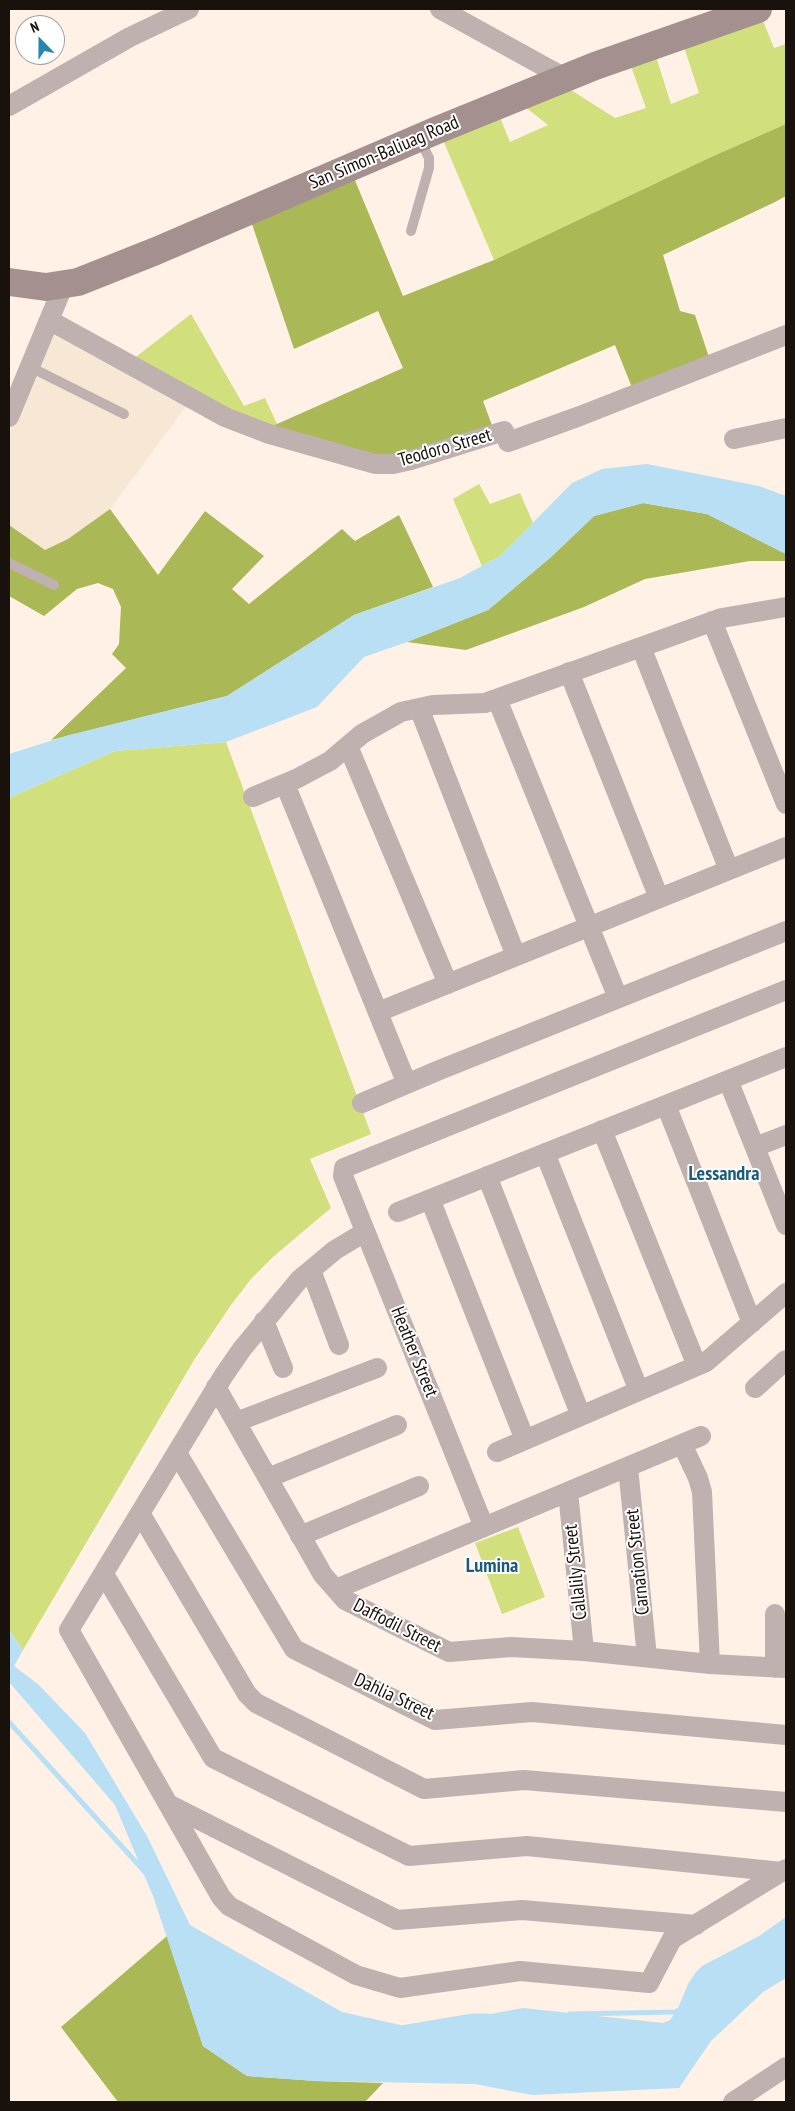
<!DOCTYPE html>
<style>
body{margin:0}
#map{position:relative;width:795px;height:2111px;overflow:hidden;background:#fff1e6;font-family:"PT Sans Narrow",sans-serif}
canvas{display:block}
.frame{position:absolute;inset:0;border:10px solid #19110b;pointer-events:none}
.north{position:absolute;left:15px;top:15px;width:50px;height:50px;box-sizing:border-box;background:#fff;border:1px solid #a3a09d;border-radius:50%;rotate:338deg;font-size:14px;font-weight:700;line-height:20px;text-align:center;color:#19110b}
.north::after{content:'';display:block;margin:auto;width:18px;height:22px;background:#2686b1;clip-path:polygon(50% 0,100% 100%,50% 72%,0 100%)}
</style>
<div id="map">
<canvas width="795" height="2111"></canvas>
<div class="frame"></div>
<div class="north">N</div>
</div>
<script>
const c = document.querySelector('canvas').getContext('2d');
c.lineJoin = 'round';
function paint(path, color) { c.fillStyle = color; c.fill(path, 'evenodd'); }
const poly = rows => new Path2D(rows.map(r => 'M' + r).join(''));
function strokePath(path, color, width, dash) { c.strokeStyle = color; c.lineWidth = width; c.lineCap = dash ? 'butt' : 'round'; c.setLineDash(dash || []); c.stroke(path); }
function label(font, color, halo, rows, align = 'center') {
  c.font = font + ' "PT Sans Narrow",sans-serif'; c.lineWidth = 4; c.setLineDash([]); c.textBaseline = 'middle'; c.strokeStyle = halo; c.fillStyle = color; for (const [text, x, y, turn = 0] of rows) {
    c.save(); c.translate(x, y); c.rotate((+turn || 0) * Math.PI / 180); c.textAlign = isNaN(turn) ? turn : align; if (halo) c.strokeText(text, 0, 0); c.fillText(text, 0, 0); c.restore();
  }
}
paint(poly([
 [56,328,190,401,110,509,68,539,45,550,9,525,9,433]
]), '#f7e7d5');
paint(poly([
 [763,21,774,48,786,44,786,124,711,157,494,260,443,140,499,115,510,142,548,125,524,106,568,88,615,118,646,108,631,66,656,57,671,104,699,93,684,47],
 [191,314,244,406,265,398,277,424,268,428,132,360],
 [479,484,490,504,520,493,533,523,500,556,482,566,453,499],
 [226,742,371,1134,310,1159,331,1208,274,1256,251,1279,231,1305,194,1360,23,1650,9,1630,9,798,115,751],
 [518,1527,545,1597,502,1614,475,1543]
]), '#d1df7d');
paint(poly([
 [786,124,786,196,775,202,663,255,680,311,695,315,710,360,633,390,615,345,483,401,493,428,407,455,377,458,268,428,403,368,378,311,294,349,251,221,354,178,403,296,494,260,711,157],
 [643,503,707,514,786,554,786,561,750,561,645,579,584,607,466,650,407,642,488,610,551,557,594,516],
 [110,509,158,575,205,511,264,556,232,589,249,604,342,529,355,541,399,515,433,587,354,615,227,696,51,740,126,668,112,654,119,644,121,607,113,589,98,583,77,589,44,616,9,596,9,525,45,550,68,539],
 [167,1936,203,2046,247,2076,316,2081,383,2083,365,2102,204,2102,203,2101,200,2102,118,2102,61,2027]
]), '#aab855');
paint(poly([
 [647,464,759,486,786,496,786,554,707,514,643,503,594,516,551,557,488,610,407,642,364,657,317,707,226,742,115,751,9,798,9,754,69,735,227,696,354,615,460,578,500,556,572,483,602,469],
 [9,1630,23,1650,14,1666,39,1685,85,1733,147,1836,190,1925,342,2012,414,2028,523,2008,663,2023,670,2020,678,2008,688,1984,696,1972,702,1966,759,1936,786,1917,786,1978,763,1992,711,2041,679,2088,532,2095,475,2084,316,2081,247,2076,203,2046,153,1896,115,1805,9,1682]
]), '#b8dff4');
strokePath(poly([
 [9,1722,145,1872],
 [570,2014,675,2012,681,2009],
 [401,2028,472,2016,487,2016]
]), '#b8dff4', 5);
strokePath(poly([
 [411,231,429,168,429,158,425,150,417,140],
 [30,367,124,414],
 [9,563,54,585]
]), '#beb1b0', 10);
strokePath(poly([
 [440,9,565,78],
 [9,106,130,37,189,9],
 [49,320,225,417,269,434,375,464,393,464,411,460,504,431,508,442,580,416,786,335],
 [9,417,64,284],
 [734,439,786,428],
 [712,621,786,804],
 [641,647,729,870],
 [569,672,659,898],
 [497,699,618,998],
 [419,708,516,956],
 [348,746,448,984],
 [285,784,407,1084],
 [253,797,296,779,330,761,362,734,401,712,433,705,485,703,722,618,786,607],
 [378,1012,786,847],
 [728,1080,786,1225],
 [362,1103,437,1071,786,931],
 [666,1105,752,1323],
 [602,1130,697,1366],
 [755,1147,786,1135],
 [545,1153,639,1391],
 [487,1176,581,1416],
 [430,1199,525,1440],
 [398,1212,786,1057],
 [365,1232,335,1250,299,1280,242,1349,224,1375,69,1630,221,1897,229,1906,356,1975,400,1988,520,1971,649,1983,672,1939,786,1869],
 [311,1270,339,1345],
 [264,1321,283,1368],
 [216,1387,323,1575,345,1600,449,1652,511,1647,584,1651,710,1664,786,1668],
 [755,1388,786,1360],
 [236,1422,377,1368],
 [682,1444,698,1478,702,1492,710,1664],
 [497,1452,706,1362,786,1293],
 [177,1453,294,1649,435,1720,532,1712,786,1735],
 [628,1467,647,1657],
 [268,1478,397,1425],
 [568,1492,584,1651],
 [140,1513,247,1694,256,1703,424,1789,524,1780,786,1802],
 [484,1527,343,1176,344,1168,786,990],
 [300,1536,419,1486],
 [104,1574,213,1758,409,1856,527,1846,782,1872],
 [336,1589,701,1436],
 [775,1614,775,1668],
 [168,1804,397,1920,522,1910,696,1925],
 [733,2102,786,2067]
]), '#beb1b0', 20);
strokePath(poly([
 [9,282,46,287,78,282,156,251,435,131,595,66,758,9]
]), '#a3908f', 28);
label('19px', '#19110b', '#fff', [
 ["San Simon-Baliuag Road",384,153,-23],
 ["Teodoro Street",445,448,-16],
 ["Heather Street",414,1352,68],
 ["Carnation Street",638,1562,-96],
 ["Callalily Street",576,1572,-96],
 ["Daffodil Street",397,1626,27],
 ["Dahlia Street",394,1697,25]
]);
label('bold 20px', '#1a5b79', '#fff', [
 ["Lessandra",724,1174],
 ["Lumina",492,1566]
]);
</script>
